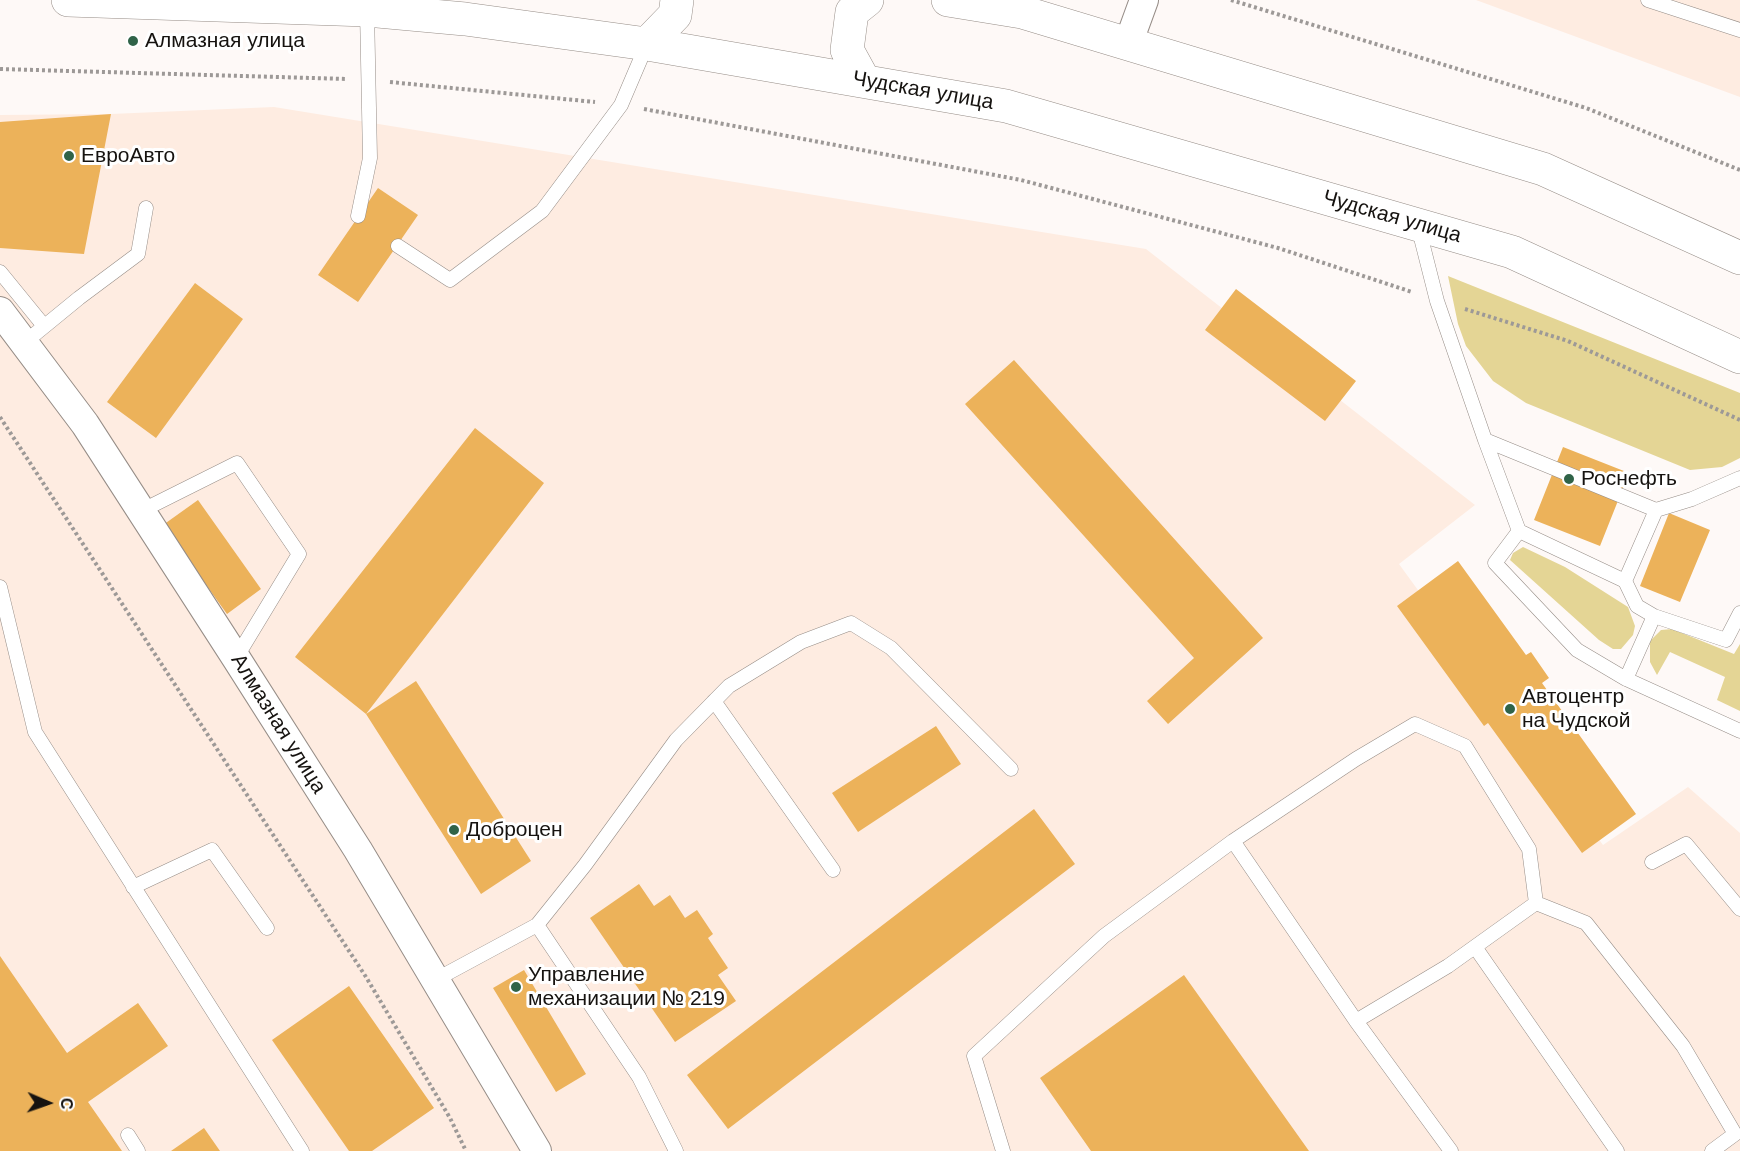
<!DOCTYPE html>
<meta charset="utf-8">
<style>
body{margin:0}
#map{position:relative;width:1740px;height:1151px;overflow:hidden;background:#fef9f7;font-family:Helvetica,sans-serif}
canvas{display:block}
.north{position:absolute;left:18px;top:1073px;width:60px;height:60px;-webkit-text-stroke:4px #fff;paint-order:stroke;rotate:92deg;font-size:16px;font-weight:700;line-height:24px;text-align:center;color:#161310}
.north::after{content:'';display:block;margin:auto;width:21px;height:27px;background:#161310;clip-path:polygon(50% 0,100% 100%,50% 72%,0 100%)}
</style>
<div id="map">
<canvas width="1740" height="1151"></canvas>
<div class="north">С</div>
</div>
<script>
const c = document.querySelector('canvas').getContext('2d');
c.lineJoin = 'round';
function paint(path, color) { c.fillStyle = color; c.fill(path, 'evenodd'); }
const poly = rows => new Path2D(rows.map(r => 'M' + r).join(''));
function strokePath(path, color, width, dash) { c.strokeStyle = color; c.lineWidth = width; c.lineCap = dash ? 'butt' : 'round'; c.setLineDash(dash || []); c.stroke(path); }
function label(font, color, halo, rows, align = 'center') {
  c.font = font + ' Helvetica,sans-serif'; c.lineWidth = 6; c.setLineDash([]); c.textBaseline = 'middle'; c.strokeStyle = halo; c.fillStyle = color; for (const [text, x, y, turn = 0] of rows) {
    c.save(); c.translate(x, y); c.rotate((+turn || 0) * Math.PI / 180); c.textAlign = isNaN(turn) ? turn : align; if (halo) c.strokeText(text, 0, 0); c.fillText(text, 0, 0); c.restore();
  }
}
paint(poly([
 [1476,0,1740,0,1740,97],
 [274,107,1146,249,1475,505,1399,564,1603,845,1688,787,1740,833,1740,1151,0,1151,0,115,111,114]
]), '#feece1');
paint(poly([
 [1448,276,1740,393,1740,458,1722,467,1690,470,1526,403,1493,381,1466,346,1458,324],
 [1523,547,1565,567,1628,607,1635,626,1633,635,1621,649,1613,649,1599,640,1510,560,1513,553],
 [1672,629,1734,654,1740,644,1740,711,1717,700,1725,677,1670,652,1657,675,1650,662,1650,641,1661,630]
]), '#e4d595');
paint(poly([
 [111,114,84,254,0,248,0,122],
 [378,188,418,215,358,302,318,275],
 [195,283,243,319,156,438,107,402],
 [1236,289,1356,381,1325,421,1205,330],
 [1014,360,1263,638,1168,724,1147,701,1194,658,965,404],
 [475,428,544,483,366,714,295,657],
 [1563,447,1629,473,1600,546,1534,520],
 [198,500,261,589,227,614,163,525],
 [1669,513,1710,530,1680,602,1640,586],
 [1458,561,1526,655,1531,652,1549,678,1542,683,1636,814,1582,853,1488,723,1484,726,1397,606],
 [416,681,531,861,481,894,366,714],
 [936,726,961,764,858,832,832,793],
 [1034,809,1075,864,728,1129,687,1075],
 [639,884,654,906,670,895,685,918,697,910,713,934,708,938,728,968,718,975,736,1001,675,1042,590,918],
 [0,956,67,1053,138,1003,168,1046,88,1102,122,1151,0,1151],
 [524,970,586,1074,556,1092,493,988],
 [1184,975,1309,1151,1091,1151,1040,1078],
 [349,986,434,1108,372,1151,349,1151,272,1040],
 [204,1128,220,1151,171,1151]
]), '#ecb25a');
const service = poly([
 [1648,0,1740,30],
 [358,216,370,158,367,10],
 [1418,226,1437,301,1485,440,1656,510,1692,499,1740,478],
 [398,246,450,280,542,211,621,105,647,44],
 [0,272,44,326],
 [24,343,79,298,138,254,146,208],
 [1485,440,1519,531,1625,581,1637,606,1654,616,1726,640,1740,613],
 [141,511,237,463,299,554,236,658],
 [1519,531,1495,563,1577,650,1626,679,1740,731],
 [1625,581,1656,510],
 [0,587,35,732,302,1151],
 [1626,679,1654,616],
 [714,701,833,870],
 [1233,841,1356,1021,1451,1151],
 [1652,862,1686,844,1740,909],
 [133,887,212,850,267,928],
 [1536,903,1586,923,1683,1046,1735,1134,1712,1151],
 [537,925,639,1077,676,1151],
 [1475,947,1617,1151],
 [435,980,537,925,585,865,676,740,729,686,801,642,851,623,891,648,1011,769],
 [128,1135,138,1151],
 [1003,1151,974,1056,1104,936,1233,841,1356,759,1415,724,1465,746,1529,849,1536,903,1448,966,1356,1021]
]);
const minor = poly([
 [1128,44,1144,0],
 [0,311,85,424,236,658,358,850,537,1151]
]);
const trunk = poly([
 [68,0,367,10,465,19,647,44,1006,106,1512,252,1740,357],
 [948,0,1022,12,1543,169,1740,258],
 [647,44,675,15,677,0],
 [864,81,847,50,852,12,867,0]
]);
strokePath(service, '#968d87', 15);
strokePath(minor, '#968d87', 30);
strokePath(trunk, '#968d87', 34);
strokePath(poly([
 [1231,0,1586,108,1740,170],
 [0,69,347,79],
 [390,82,595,102],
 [644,109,1021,180,1278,248,1412,292],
 [1465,309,1568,341,1740,420],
 [0,417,366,977,450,1118,466,1151]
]), '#9d9997', 4, [3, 3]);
strokePath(service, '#fff', 14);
strokePath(minor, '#fff', 28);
strokePath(trunk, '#fff', 33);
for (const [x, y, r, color] of [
 [133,41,6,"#306348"],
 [69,156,6,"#306348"],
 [1569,479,6,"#306348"],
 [1510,709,6,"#306348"],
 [454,830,6,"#306348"],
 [516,987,6,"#306348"]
]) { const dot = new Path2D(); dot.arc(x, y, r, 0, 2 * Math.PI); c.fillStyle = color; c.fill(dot); strokePath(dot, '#fff', 2); }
label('21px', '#161310', '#fff', [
 ["Алмазная улица",145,41],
 ["ЕвроАвто",81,156],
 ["Роснефть",1581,479],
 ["Автоцентр",1522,697],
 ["на Чудской",1522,721],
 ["Доброцен",466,830],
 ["Управление",528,975],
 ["механизации № 219",528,999]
], 'left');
label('21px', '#161310', '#fff', [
 ["Чудская улица",923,91,10],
 ["Чудская улица",1392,217,16],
 ["Алмазная улица",278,724,58]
]);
</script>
